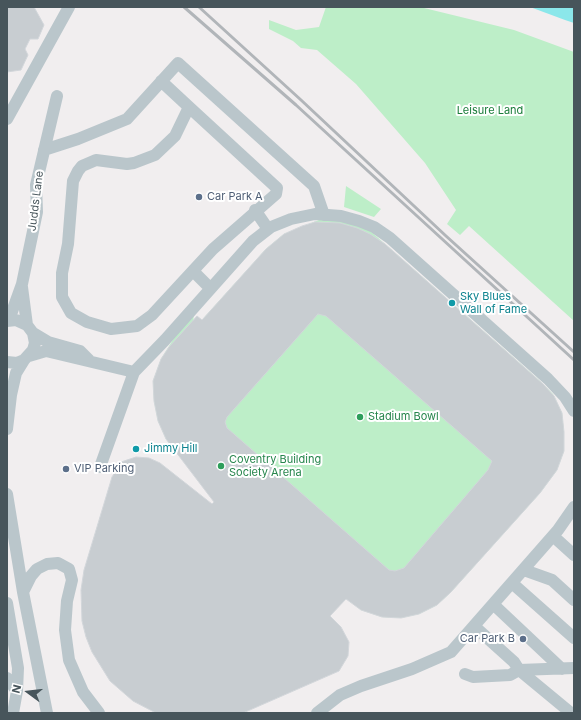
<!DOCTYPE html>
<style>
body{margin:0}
#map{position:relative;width:581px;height:720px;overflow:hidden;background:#f1eeef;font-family:Inter,sans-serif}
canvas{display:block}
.frame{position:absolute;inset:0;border:8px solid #47555b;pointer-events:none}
.north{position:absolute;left:8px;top:672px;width:40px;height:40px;-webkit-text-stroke:3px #fff;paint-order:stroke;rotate:285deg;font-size:11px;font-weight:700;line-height:16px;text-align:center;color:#47555b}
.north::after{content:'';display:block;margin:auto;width:14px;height:18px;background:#47555b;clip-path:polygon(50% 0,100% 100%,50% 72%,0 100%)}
</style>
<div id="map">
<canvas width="581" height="720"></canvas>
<div class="frame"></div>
<div class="north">N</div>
</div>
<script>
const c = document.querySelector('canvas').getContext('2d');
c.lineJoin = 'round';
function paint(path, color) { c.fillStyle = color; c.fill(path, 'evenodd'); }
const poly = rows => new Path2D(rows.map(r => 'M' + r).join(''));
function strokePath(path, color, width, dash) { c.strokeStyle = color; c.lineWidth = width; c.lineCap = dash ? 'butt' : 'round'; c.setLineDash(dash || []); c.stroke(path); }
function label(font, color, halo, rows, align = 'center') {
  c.font = font + ' Inter,sans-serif'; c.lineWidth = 4; c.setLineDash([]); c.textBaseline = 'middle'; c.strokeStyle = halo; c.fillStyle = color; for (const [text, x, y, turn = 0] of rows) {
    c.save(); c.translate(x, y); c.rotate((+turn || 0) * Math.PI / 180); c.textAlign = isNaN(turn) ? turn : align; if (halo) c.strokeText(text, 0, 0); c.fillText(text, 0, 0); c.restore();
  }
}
paint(poly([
 [326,7,420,7,514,30,574,52,574,321,469,226,460,235,447,224,456,210,425,163,356,84,317,50,301,48,293,41,269,29,269,20,296,30,319,27],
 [346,186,381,209,374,217,344,207],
 [319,220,334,220,364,226,376,236,539,380,553,394,562,413,564,432,564,451,557,470,540,493,451,592,437,605,419,614,401,618,382,617,361,610,180,457,166,439,158,421,154,401,153,381,161,359,174,338,194,314,191,339,202,320,266,249,284,234]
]), '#bdeec8');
paint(poly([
 [530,7,574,7,574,23,565,20]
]), '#8be7ea');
const building = poly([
 [7,7,34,7,44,25,38,39,30,39,25,49,28,55,21,70,7,72,7,7],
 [315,222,340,223,357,228,370,234,385,244,543,384,554,396,562,413,564,432,564,451,557,470,540,493,451,592,437,605,419,614,401,618,382,617,361,610,346,599,330,616,341,627,349,642,348,656,339,671,243,713,156,713,133,701,110,681,92,652,86,637,82,621,81,590,84,570,112,477,121,462,136,457,149,458,160,463,212,504,214,502,166,439,158,421,154,401,153,381,161,359,169,347,197,316,202,320,266,249,284,234,302,226,315,222],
 [318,314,326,316,492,461,488,470,404,568,395,571,389,570,227,428,225,422,227,417,318,314]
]);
paint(building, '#c8cdd1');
strokePath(building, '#d2d6da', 1);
strokePath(poly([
 [161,81,189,107,277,188,276,194,213,249,152,315,137,326,111,329,87,322,71,313,62,297,62,273,68,244,73,181,78,171,82,166,96,160,127,164,134,163,155,155,175,136,189,107],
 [7,119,69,7],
 [44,150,78,139,127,119,178,63,314,186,324,215],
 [255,210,268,229],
 [193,271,210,288],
 [22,287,27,325],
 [9,320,22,284,37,212,36,185,57,96],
 [7,321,16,320,27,325,33,333,35,343,33,350,24,360,17,363,7,362],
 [33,333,48,342,80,351,89,360],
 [29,356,46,351,134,372],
 [7,429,11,395,16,373,24,360],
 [100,467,134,372,165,340,253,241,271,227,291,219,315,214,341,216,359,221,374,227,390,238,548,379,565,397,574,411],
 [7,494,23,592,47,713],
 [553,536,574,555],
 [524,570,552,580,574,600],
 [512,583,574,638],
 [23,592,31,576,37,569,47,564,58,563,69,569,72,580,67,601,65,630,69,660,83,692,99,713],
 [7,603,18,668,17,691,13,713],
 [493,604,562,669],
 [474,626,514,662,519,670,571,713],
 [465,674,473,677,510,675,519,670,574,668],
 [7,678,17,691],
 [317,713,340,695,361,686,412,669,451,652,558,530,574,507]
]), '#bac6cb', 12);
strokePath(poly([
 [184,7,296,105,574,360],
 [199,7,301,100,446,236,574,352]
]), '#b1b5b9', 3);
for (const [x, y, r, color] of [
 [199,197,4,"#5c6f8a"],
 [452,303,4,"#0f9aa8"],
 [360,417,4,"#2e9e5b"],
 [136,449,4,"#0f9aa8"],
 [221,466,4,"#2e9e5b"],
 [66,469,4,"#5c6f8a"],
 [523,639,4,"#5c6f8a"]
]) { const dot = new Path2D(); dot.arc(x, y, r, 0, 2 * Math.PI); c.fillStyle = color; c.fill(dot); strokePath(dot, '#fff', 1.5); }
label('11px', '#197c39', '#fff', [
 ["Leisure Land",490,111]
]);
label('11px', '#4e5e75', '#fff', [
 ["Car Park A",207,197],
 ["VIP Parking",74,469],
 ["Car Park B",515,639,"right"]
], 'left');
label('11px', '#47555b', '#fff', [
 ["Judds Lane",36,201,-83]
]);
label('11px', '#0d838f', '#fff', [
 ["Sky Blues",460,297],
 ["Wall of Fame",460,310],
 ["Jimmy Hill",144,449]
], 'left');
label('11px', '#27864d', '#fff', [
 ["Stadium Bowl",368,417],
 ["Coventry Building",229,460],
 ["Society Arena",229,473]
], 'left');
</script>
